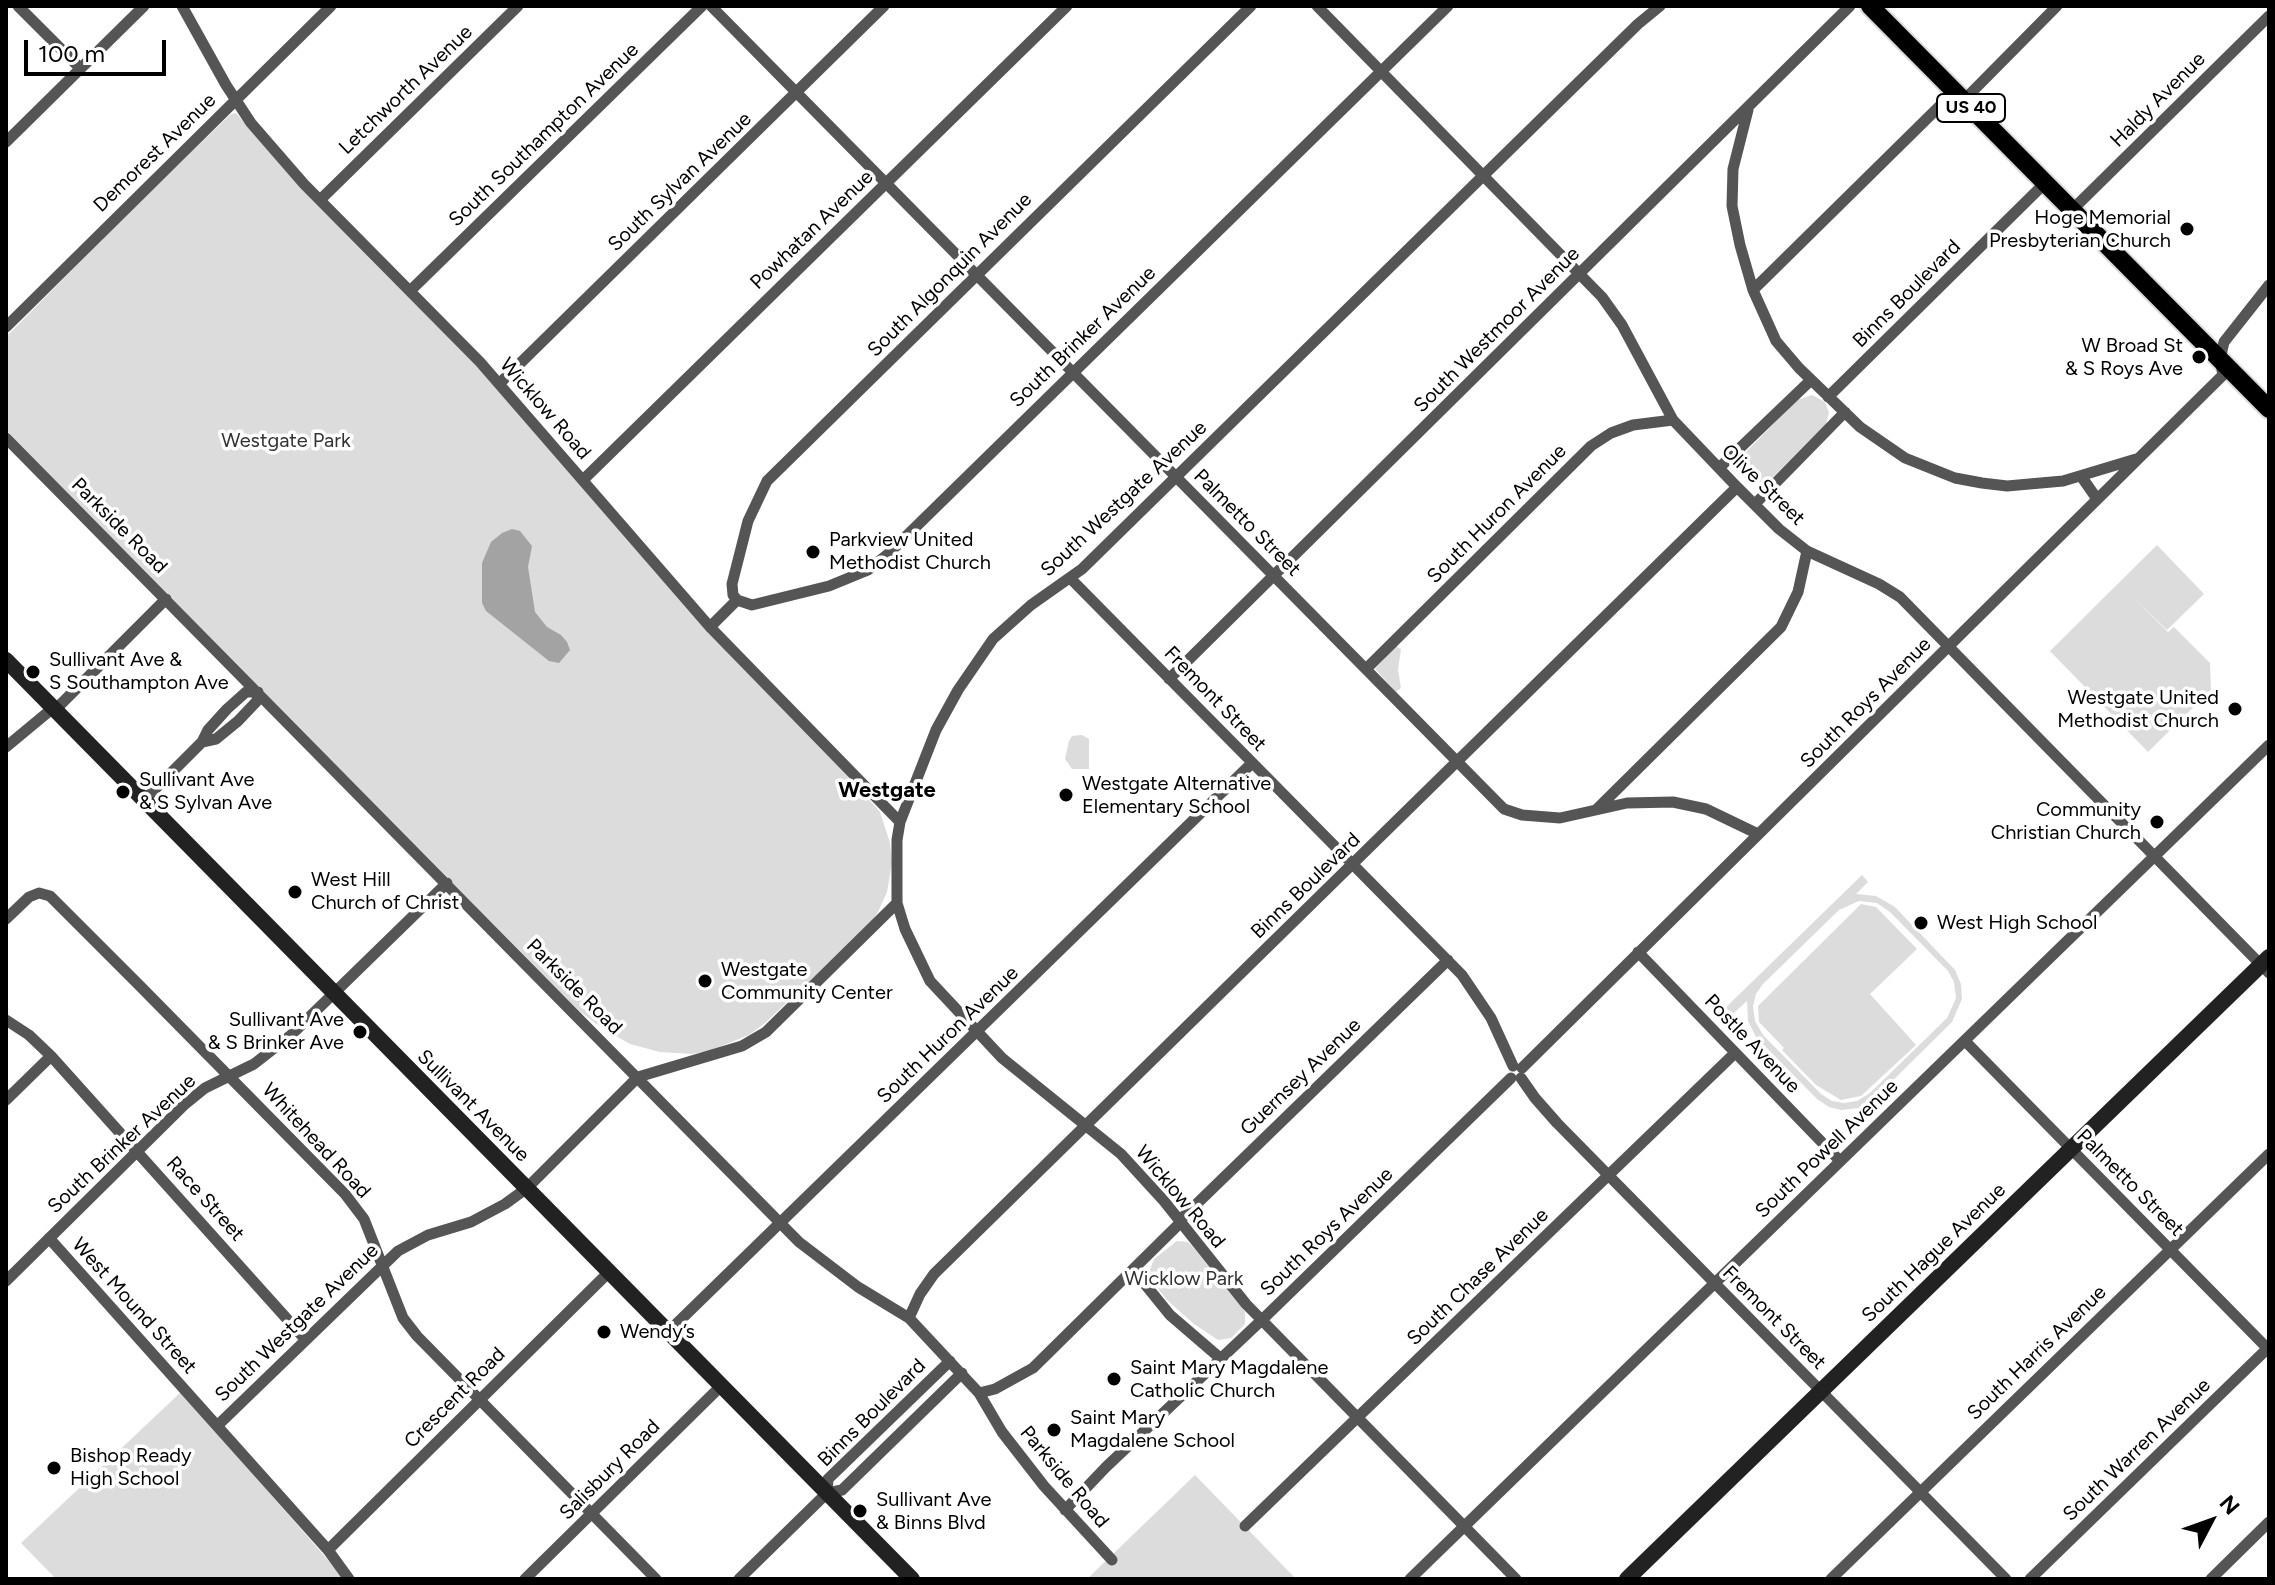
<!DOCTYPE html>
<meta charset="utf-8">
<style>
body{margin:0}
#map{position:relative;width:2275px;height:1585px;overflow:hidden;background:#fff;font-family:Figtree,sans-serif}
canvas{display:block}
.frame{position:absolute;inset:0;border:8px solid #000;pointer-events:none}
.north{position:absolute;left:2171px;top:1481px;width:80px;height:80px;-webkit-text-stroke:6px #fff;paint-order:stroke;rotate:49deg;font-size:22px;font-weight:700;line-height:32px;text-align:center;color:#000}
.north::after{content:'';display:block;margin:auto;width:28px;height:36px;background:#000;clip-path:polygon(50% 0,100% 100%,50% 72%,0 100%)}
.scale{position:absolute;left:24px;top:40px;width:142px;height:36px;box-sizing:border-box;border:4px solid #000;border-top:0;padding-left:10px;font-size:24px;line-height:28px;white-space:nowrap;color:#000;-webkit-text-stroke:6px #fff;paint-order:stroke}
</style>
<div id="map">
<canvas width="2275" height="1585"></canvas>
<div class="frame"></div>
<div class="north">N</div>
<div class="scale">100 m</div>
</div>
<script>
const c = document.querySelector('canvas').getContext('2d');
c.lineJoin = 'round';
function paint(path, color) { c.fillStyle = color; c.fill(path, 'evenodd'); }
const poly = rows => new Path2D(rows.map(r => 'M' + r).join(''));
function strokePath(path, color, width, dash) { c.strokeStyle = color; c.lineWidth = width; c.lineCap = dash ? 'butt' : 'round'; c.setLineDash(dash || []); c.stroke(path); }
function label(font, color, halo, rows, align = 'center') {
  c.font = font + ' Figtree,sans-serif'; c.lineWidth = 7; c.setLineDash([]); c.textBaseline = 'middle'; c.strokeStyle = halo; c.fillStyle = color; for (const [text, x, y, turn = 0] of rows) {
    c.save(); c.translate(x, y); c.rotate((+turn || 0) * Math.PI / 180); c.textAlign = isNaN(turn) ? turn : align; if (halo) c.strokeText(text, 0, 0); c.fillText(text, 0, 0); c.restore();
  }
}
paint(poly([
 [236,113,302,189,479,366,880,812,890,843,892,863,887,892,878,912,869,925,765,1023,749,1035,709,1051,692,1054,660,1052,630,1044,602,1028,578,1010,6,430,6,337,135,206,231,114],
 [1812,395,1825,402,1829,413,1826,424,1770,480,1764,484,1749,481,1740,470,1743,455,1797,400],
 [2157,545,2204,594,2167,630,2131,595,2168,632,2174,627,2210,663,2211,690,2148,752,2050,651],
 [1396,646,1401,649,1398,670,1401,688,1396,692,1375,669],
 [1082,735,1089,739,1089,769,1072,769,1065,759,1069,741,1072,736],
 [1862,875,1868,882,1856,894,1876,896,1895,907,1955,970,1961,984,1962,999,1952,1022,1875,1098,1859,1108,1841,1110,1829,1107,1817,1099,1756,1037,1748,1021,1747,1001,1725,1021,1718,1015],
 [1859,901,1877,903,1890,912,1948,971,1954,982,1956,998,1947,1018,1870,1093,1857,1101,1844,1103,1832,1101,1821,1094,1763,1035,1755,1021,1753,1006,1756,994,1763,984,1839,910],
 [1861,904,1876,907,1917,949,1870,994,1916,1045,1861,1096,1841,1100,1816,1085,1782,1050,1784,1048,1759,1022,1758,1006],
 [1177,1241,1188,1242,1192,1246,1245,1311,1245,1324,1231,1338,1218,1340,1194,1324,1167,1300,1152,1281,1150,1270,1154,1259],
 [181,1392,335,1568,343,1579,56,1579,21,1543],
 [1195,1475,1296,1579,1087,1579]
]), '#dcdcdc');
paint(poly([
 [512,529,520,531,532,546,528,567,535,612,547,627,561,635,567,642,570,650,559,663,549,661,486,611,482,603,482,563,491,542,502,533]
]), '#a3a3a3');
const primary = poly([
 [1870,6,2269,409]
]);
strokePath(primary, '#dbdbdb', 22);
strokePath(poly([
 [18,6,80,68],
 [182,6,226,85,251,123,304,184,480,362,710,627,900,822],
 [711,6,1504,809,1522,815,1560,818,1627,803,1673,802,1706,809,1758,834],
 [1317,6,1602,297,1622,325,1673,420,1737,487,1779,529,1807,551,1879,584,1900,597,2269,973],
 [1964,100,2057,6],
 [1748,110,1733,169,1732,206,1740,245,1753,290,1776,341,1799,368,1860,427,1905,458,1955,478,1982,483,2007,486,2063,481,2136,459],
 [6,142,144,6],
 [320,200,518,6],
 [2072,210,2269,16],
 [411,290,702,6],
 [1753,290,1955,91],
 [6,327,331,6],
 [500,383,884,6],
 [1828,397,2045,183],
 [6,438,799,1242,858,1287,909,1318,979,1393,1002,1432,1044,1486,1112,1560],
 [1719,468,1811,380],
 [2081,476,2097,499],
 [583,480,1067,6],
 [1755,504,1845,412],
 [1071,579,1462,975,1491,1018,1513,1066],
 [737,600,752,605,829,586,868,570,888,554,1448,6],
 [737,600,733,595,732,584,748,521,767,481,1251,6],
 [710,627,737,600],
 [1366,669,1591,446,1611,433,1633,425,1673,420],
 [1169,679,1850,6],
 [55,710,166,599],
 [6,747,53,708],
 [144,800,202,742,208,730,227,709,246,692,258,692,257,701,238,721,216,739,202,742],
 [1597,809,1781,627,1798,592,1807,551],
 [6,919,29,897,39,893,50,896,140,986,345,1194,364,1219,403,1318,417,1336,656,1579],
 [1638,952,1840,1161],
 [6,1020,29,1035,51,1056,305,1339],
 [1965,1041,2269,1350],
 [1522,1068,2223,375,2220,359,2224,342,2269,285],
 [1521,1078,1535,1098,1557,1123,2006,1579],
 [6,1100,51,1056],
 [1179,1221,1448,960],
 [49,1238,328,1550,349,1579],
 [1135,1267,1144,1283,1170,1315,1220,1358],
 [6,1281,184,1105,205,1088,254,1064,291,1035,447,883],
 [909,1318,920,1294,934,1274,1737,487],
 [668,1332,1252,763],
 [979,1393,995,1389,1033,1368,1180,1223],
 [217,1426,398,1251,428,1235,471,1222,505,1204,527,1188,638,1077,742,1046,766,1032,897,903],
 [827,1493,828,1479,950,1361],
 [1065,1510,1106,1467,1266,1316,1511,1078],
 [1245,1526,1735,1053],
 [328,1550,609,1272],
 [525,1579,721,1386],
 [739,1579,827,1493,842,1490,962,1373],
 [1410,1579,2269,745],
 [1516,1579,1246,1304,1164,1201,1121,1154,1002,1058,930,981,905,929,897,903,897,840,900,822,936,730,958,690,993,639,1031,605,1082,569,1638,24,1660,6],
 [1831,1579,2269,1154],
 [2030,1579,2269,1347],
 [2211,1579,2269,1522]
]), '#555', 11);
strokePath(poly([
 [6,660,912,1579],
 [1627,1579,2269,957]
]), '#222', 16);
strokePath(primary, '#000', 18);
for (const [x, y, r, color] of [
 [2187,229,8,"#000"],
 [2199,357,8,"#000"],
 [813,552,8,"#000"],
 [33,672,8,"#000"],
 [2235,709,8,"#000"],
 [123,792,8,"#000"],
 [1066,795,8,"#000"],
 [2157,822,8,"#000"],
 [295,892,8,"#000"],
 [1921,923,8,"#000"],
 [705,981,8,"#000"],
 [360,1032,8,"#000"],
 [604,1332,8,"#000"],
 [1114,1379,8,"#000"],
 [1054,1430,8,"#000"],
 [54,1468,8,"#000"],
 [860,1511,8,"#000"]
]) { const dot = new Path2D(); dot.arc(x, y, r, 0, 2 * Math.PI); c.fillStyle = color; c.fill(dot); strokePath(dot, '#fff', 3); }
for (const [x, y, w] of [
 [1971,108,68]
]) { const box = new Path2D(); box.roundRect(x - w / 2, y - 14, w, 28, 6); c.fillStyle = '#fff'; c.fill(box); strokePath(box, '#000', 2); }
label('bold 18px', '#000', null, [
 ["US 40",1971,108]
]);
label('20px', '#000', '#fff', [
 ["Letchworth Avenue",406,90,-44],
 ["Haldy Avenue",2158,100,-45],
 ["South Southampton Avenue",544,135,-44],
 ["Demorest Avenue",155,153,-44],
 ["South Sylvan Avenue",680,182,-44],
 ["Powhatan Avenue",812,230,-44],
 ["South Algonquin Avenue",950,275,-45],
 ["Binns Boulevard",1907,294,-45],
 ["South Westmoor Avenue",1497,330,-45],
 ["South Brinker Avenue",1083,337,-44],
 ["Wicklow Road",545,409,49],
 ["Olive Street",1763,485,44],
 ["South Westgate Avenue",1124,499,-43],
 ["South Huron Avenue",1497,514,-45],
 ["Palmetto Street",1247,523,45],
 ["Parkside Road",119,526,45],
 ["Fremont Street",1215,699,46],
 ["South Roys Avenue",1866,703,-45],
 ["Binns Boulevard",1306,886,-44],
 ["Parkside Road",574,987,45],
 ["South Huron Avenue",948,1035,-44],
 ["Postle Avenue",1752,1044,46],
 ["Guernsey Avenue",1301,1077,-44],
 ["Sullivant Avenue",473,1106,45],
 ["Whitehead Road",316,1141,47],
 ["South Brinker Avenue",122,1144,-43],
 ["South Powell Avenue",1827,1149,-44],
 ["Palmetto Street",2130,1183,45],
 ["Wicklow Road",1180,1197,50],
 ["Race Street",205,1199,48],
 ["South Roys Avenue",1327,1232,-44],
 ["South Hague Avenue",1934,1253,-44],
 ["South Chase Avenue",1478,1277,-44],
 ["West Mound Street",134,1306,48],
 ["Fremont Street",1774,1318,45],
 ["South Westgate Avenue",297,1323,-44],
 ["South Harris Avenue",2037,1353,-44],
 ["Crescent Road",455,1398,-45],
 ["Binns Boulevard",872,1413,-45],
 ["South Warren Avenue",2137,1450,-44],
 ["Salisbury Road",610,1470,-45],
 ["Parkside Road",1064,1477,50]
]);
label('20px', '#000', '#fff', [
 ["Hoge Memorial",2171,218,"right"],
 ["Presbyterian Church",2171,241,"right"],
 ["W Broad St",2183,346,"right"],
 ["& S Roys Ave",2183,369,"right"],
 ["Parkview United",829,540],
 ["Methodist Church",829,563],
 ["Sullivant Ave &",49,660],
 ["S Southampton Ave",49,683],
 ["Westgate United",2219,698,"right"],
 ["Methodist Church",2219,721,"right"],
 ["Sullivant Ave",139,780],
 ["& S Sylvan Ave",139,803],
 ["Westgate Alternative",1082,784],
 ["Elementary School",1082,807],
 ["Community",2141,810,"right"],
 ["Christian Church",2141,833,"right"],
 ["West Hill",311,880],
 ["Church of Christ",311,903],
 ["West High School",1937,923],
 ["Westgate",721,970],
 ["Community Center",721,993],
 ["Sullivant Ave",344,1020,"right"],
 ["& S Brinker Ave",344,1043,"right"],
 ["Wendy’s",620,1332],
 ["Saint Mary Magdalene",1130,1368],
 ["Catholic Church",1130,1391],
 ["Saint Mary",1070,1418],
 ["Magdalene School",1070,1441],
 ["Bishop Ready",70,1456],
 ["High School",70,1479],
 ["Sullivant Ave",876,1500],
 ["& Binns Blvd",876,1523]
], 'left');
label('20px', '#333', '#fff', [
 ["Westgate Park",286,441],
 ["Wicklow Park",1184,1279]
]);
label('bold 22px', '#000', '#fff', [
 ["Westgate",887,791]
]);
</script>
